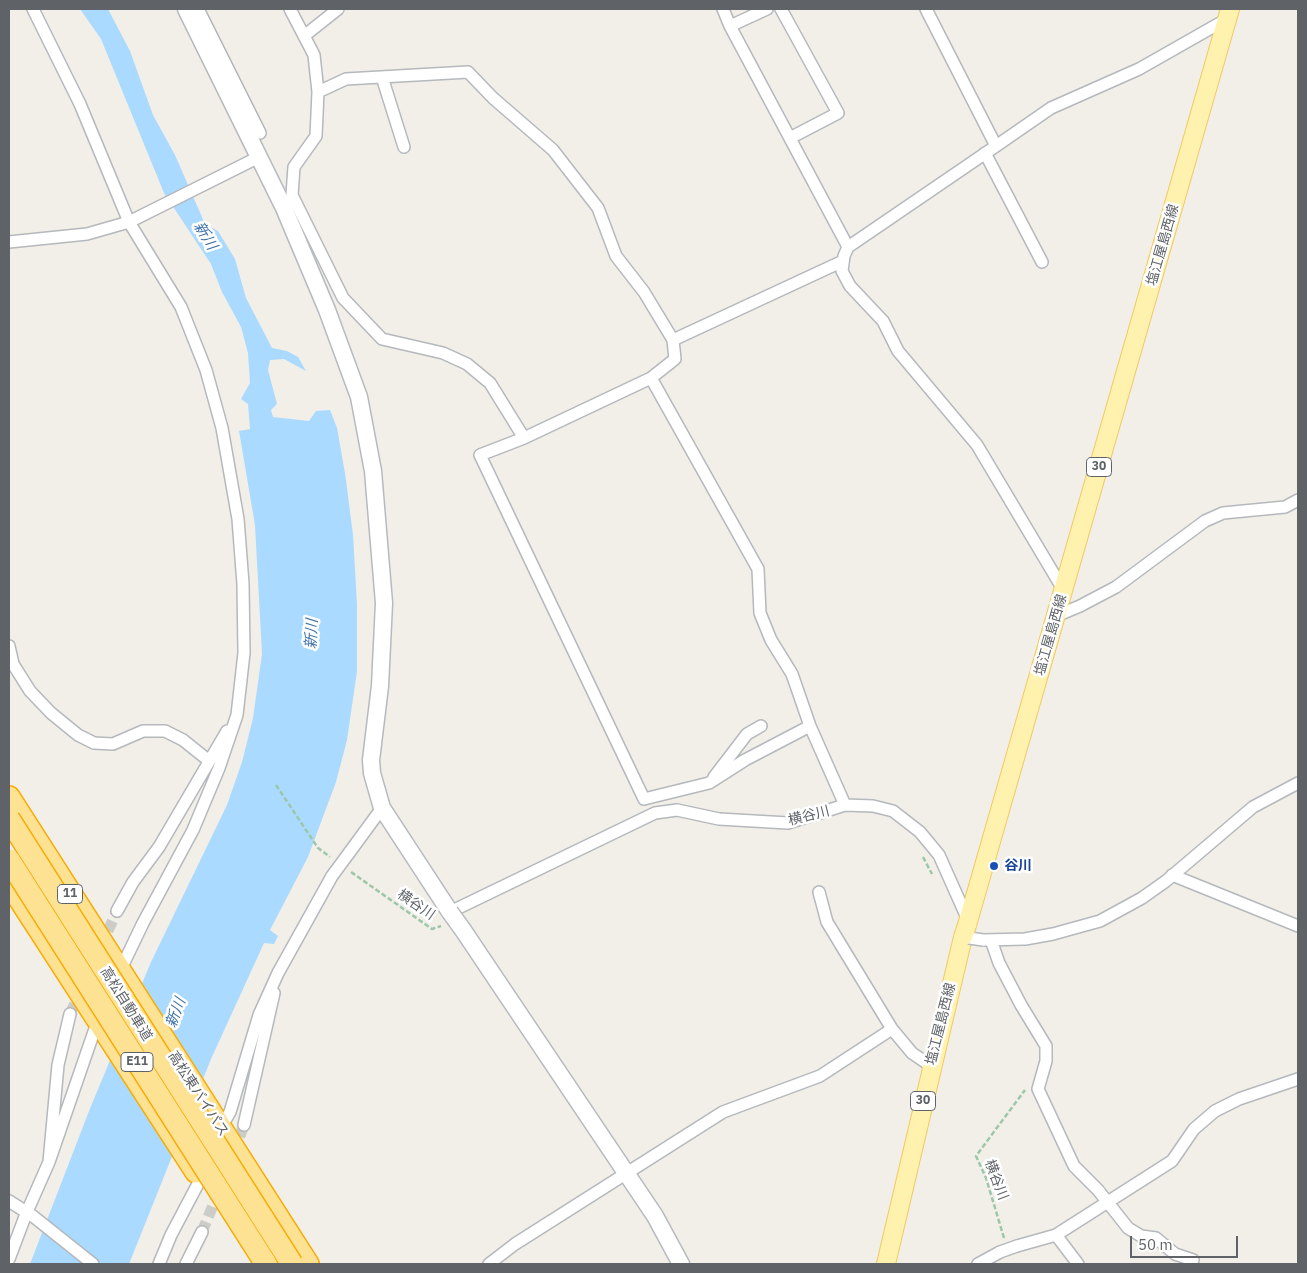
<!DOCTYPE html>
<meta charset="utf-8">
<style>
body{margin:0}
#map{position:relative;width:1307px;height:1273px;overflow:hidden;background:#f1efe8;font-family:"IBM Plex Sans",sans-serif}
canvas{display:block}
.frame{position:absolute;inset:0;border:10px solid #5f6368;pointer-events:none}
.scale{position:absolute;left:1130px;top:1236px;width:108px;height:22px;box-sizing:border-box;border:2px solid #5f6368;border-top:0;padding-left:6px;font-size:15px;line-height:18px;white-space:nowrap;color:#5f6368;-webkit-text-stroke:4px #fff;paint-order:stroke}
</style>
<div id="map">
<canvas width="1307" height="1273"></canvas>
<div class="frame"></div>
<div class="scale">50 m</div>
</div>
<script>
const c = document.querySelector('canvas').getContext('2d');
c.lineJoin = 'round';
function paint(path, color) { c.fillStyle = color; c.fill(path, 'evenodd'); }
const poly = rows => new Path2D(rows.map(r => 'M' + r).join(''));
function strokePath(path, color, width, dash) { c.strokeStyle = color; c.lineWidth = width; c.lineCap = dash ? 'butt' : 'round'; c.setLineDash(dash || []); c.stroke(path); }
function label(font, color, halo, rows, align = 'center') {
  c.font = font + ' "IBM Plex Sans","Noto Sans JP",sans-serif'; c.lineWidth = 5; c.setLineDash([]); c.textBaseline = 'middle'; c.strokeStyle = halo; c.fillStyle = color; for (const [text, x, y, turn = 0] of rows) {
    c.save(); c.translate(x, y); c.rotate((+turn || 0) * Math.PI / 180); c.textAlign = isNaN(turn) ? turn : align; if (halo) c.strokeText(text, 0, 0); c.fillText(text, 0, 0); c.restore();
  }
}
paint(poly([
 [80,9,108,9,130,51,153,115,175,155,205,224,218,231,235,259,246,298,272,348,287,351,298,357,306,371,284,359,270,360,268,370,277,404,271,410,273,417,309,421,316,411,330,410,337,428,345,473,353,535,357,604,357,671,347,740,336,782,308,857,270,930,278,936,274,944,264,943,211,1059,129,1264,30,1264,91,1106,151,962,227,805,242,762,253,718,262,654,255,525,239,431,250,429,248,404,241,399,250,383,248,353,241,327,222,292,211,264,164,193,101,39]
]), '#aadaff');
strokePath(poly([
 [101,946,117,911],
 [70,1014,81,990],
 [234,1152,244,1125],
 [202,1232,220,1188]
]), '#ccccc8', 11, [11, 5.5]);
const street = poly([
 [33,9,80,104,129,222,181,307,206,370,222,428,238,519,243,584,244,653,237,715,219,768,193,830,143,923,119,973],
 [198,9,260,133],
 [290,9,314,55,318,92,346,79,468,72,493,98,553,150,598,208,616,256,644,292,673,340,843,261],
 [723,9,730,26,848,247],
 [781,9,838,113,790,138],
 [926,9,996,146,1051,108,1139,69,1227,19],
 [730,26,767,9],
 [304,36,338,9],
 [382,77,404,147],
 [318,92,316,136,294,167,292,195,343,298,382,339,443,353,467,364,490,383,524,438,651,378,675,359,673,340],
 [996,146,848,247,844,256,842,271,850,286,883,321,898,351,977,445,1064,591],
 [985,153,1042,262],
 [9,242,87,234,129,222,259,157],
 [651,378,758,569,760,613,771,640,792,674,810,726,845,805,873,806,893,811,920,832,939,855,968,920],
 [524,438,480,455,644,799,709,783,745,760,810,726],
 [1056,616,1080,606,1116,587,1205,521,1223,513,1285,507,1298,500],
 [9,646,13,664,30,691,51,713,78,735,94,743,113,744,143,731,165,731,183,740,208,760],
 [714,777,747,734,761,726],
 [349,853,382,808],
 [1172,875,1298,926],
 [819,892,827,922,892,1029,912,1053,931,1066],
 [117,911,133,882,159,847,227,731],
 [450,912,655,813,677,810,719,819,788,823,845,805],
 [984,940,1025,939,1053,934,1100,921,1142,898,1166,881,1253,807,1298,783],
 [991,940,999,963,1021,1005,1046,1046,1046,1061,1038,1089,1074,1166,1098,1190,1128,1228,1141,1236,1156,1238,1175,1254,1193,1260],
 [244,1125,274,993],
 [220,1129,230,1112,259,1015,278,973,332,876],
 [49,1162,98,1020],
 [9,1201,34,1217,93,1264],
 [1056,1235,1078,1264],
 [1017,1246,1056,1235,1172,1161,1194,1129,1215,1111,1239,1099,1298,1079],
 [9,1259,26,1214,49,1162,58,1065,70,1014],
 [159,1264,171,1235,200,1180],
 [186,1264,202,1232],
 [489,1264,515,1244,723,1112,820,1076,892,1029],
 [978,1264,1000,1252]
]);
const secondary = poly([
 [186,9,284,208,327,310,359,397,373,471,384,603,380,686,371,760,372,773,382,808,450,912],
 [463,930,655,1216,681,1264]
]);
const primary = poly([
 [967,925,1230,9],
 [886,1264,963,937]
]);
const highway = poly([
 [9,797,308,1264],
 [9,883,196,1172]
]);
strokePath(street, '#b5b8bc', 14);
strokePath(secondary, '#b6babf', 19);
strokePath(primary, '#f2c960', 20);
strokePath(highway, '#f9ab00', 24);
strokePath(poly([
 [276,785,318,848,330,857],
 [923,857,932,874],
 [351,872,432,929,441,926],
 [1004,1238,986,1178,976,1156,1025,1090]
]), '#9cc7a9', 2.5, [5, 2.5]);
strokePath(street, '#fff', 11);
strokePath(secondary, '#fff', 16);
strokePath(primary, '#fff2af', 18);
strokePath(highway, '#fde293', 21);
const streetBridge = poly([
 [332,876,349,853],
 [963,937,983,940],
 [1000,1252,1017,1246]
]);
const secondaryBridge = poly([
 [450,912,463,930]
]);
const primaryBridge = poly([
 [963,937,967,925]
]);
const highwayBridge = poly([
 [9,819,292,1264],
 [9,860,266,1264]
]);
strokePath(streetBridge, '#b5b8bc', 14, []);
strokePath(secondaryBridge, '#b6babf', 19, []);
strokePath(primaryBridge, '#f2c960', 20, []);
strokePath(highwayBridge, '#f9ab00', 24, []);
strokePath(streetBridge, '#fff', 11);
strokePath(secondaryBridge, '#fff', 16);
strokePath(primaryBridge, '#fff2af', 18);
strokePath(highwayBridge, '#fde293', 21);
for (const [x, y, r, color] of [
 [994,866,5,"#1a4fb4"]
]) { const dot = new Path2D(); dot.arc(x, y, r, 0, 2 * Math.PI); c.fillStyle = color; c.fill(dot); strokePath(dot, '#fff', 2); }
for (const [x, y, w] of [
 [1099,467,25],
 [70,894,25],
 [137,1062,32],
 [923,1101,25]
]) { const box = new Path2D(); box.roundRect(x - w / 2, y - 9.5, w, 19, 4); c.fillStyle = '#fff'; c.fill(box); strokePath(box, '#5f6368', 1); }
label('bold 12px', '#5f6368', null, [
 ["30",1099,467],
 ["11",70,894],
 ["E11",137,1062],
 ["30",923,1101]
]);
label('14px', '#5f6368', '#fff', [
 ["塩江屋島西線",1163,245,-74],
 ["塩江屋島西線",1051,635,-74],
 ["横谷川",809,816,-14],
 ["横谷川",416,905,35],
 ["高松自動車道",126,1004,58],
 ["塩江屋島西線",941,1024,-76],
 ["高松東バイパス",198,1094,57],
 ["横谷川",996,1180,69]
]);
label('bold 14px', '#164399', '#fff', [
 ["谷川",1004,866]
], 'left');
label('italic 15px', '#4174aa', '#fff', [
 ["新川",205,236,58],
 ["新川",312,634,-87],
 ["新川",176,1013,-69]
]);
</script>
